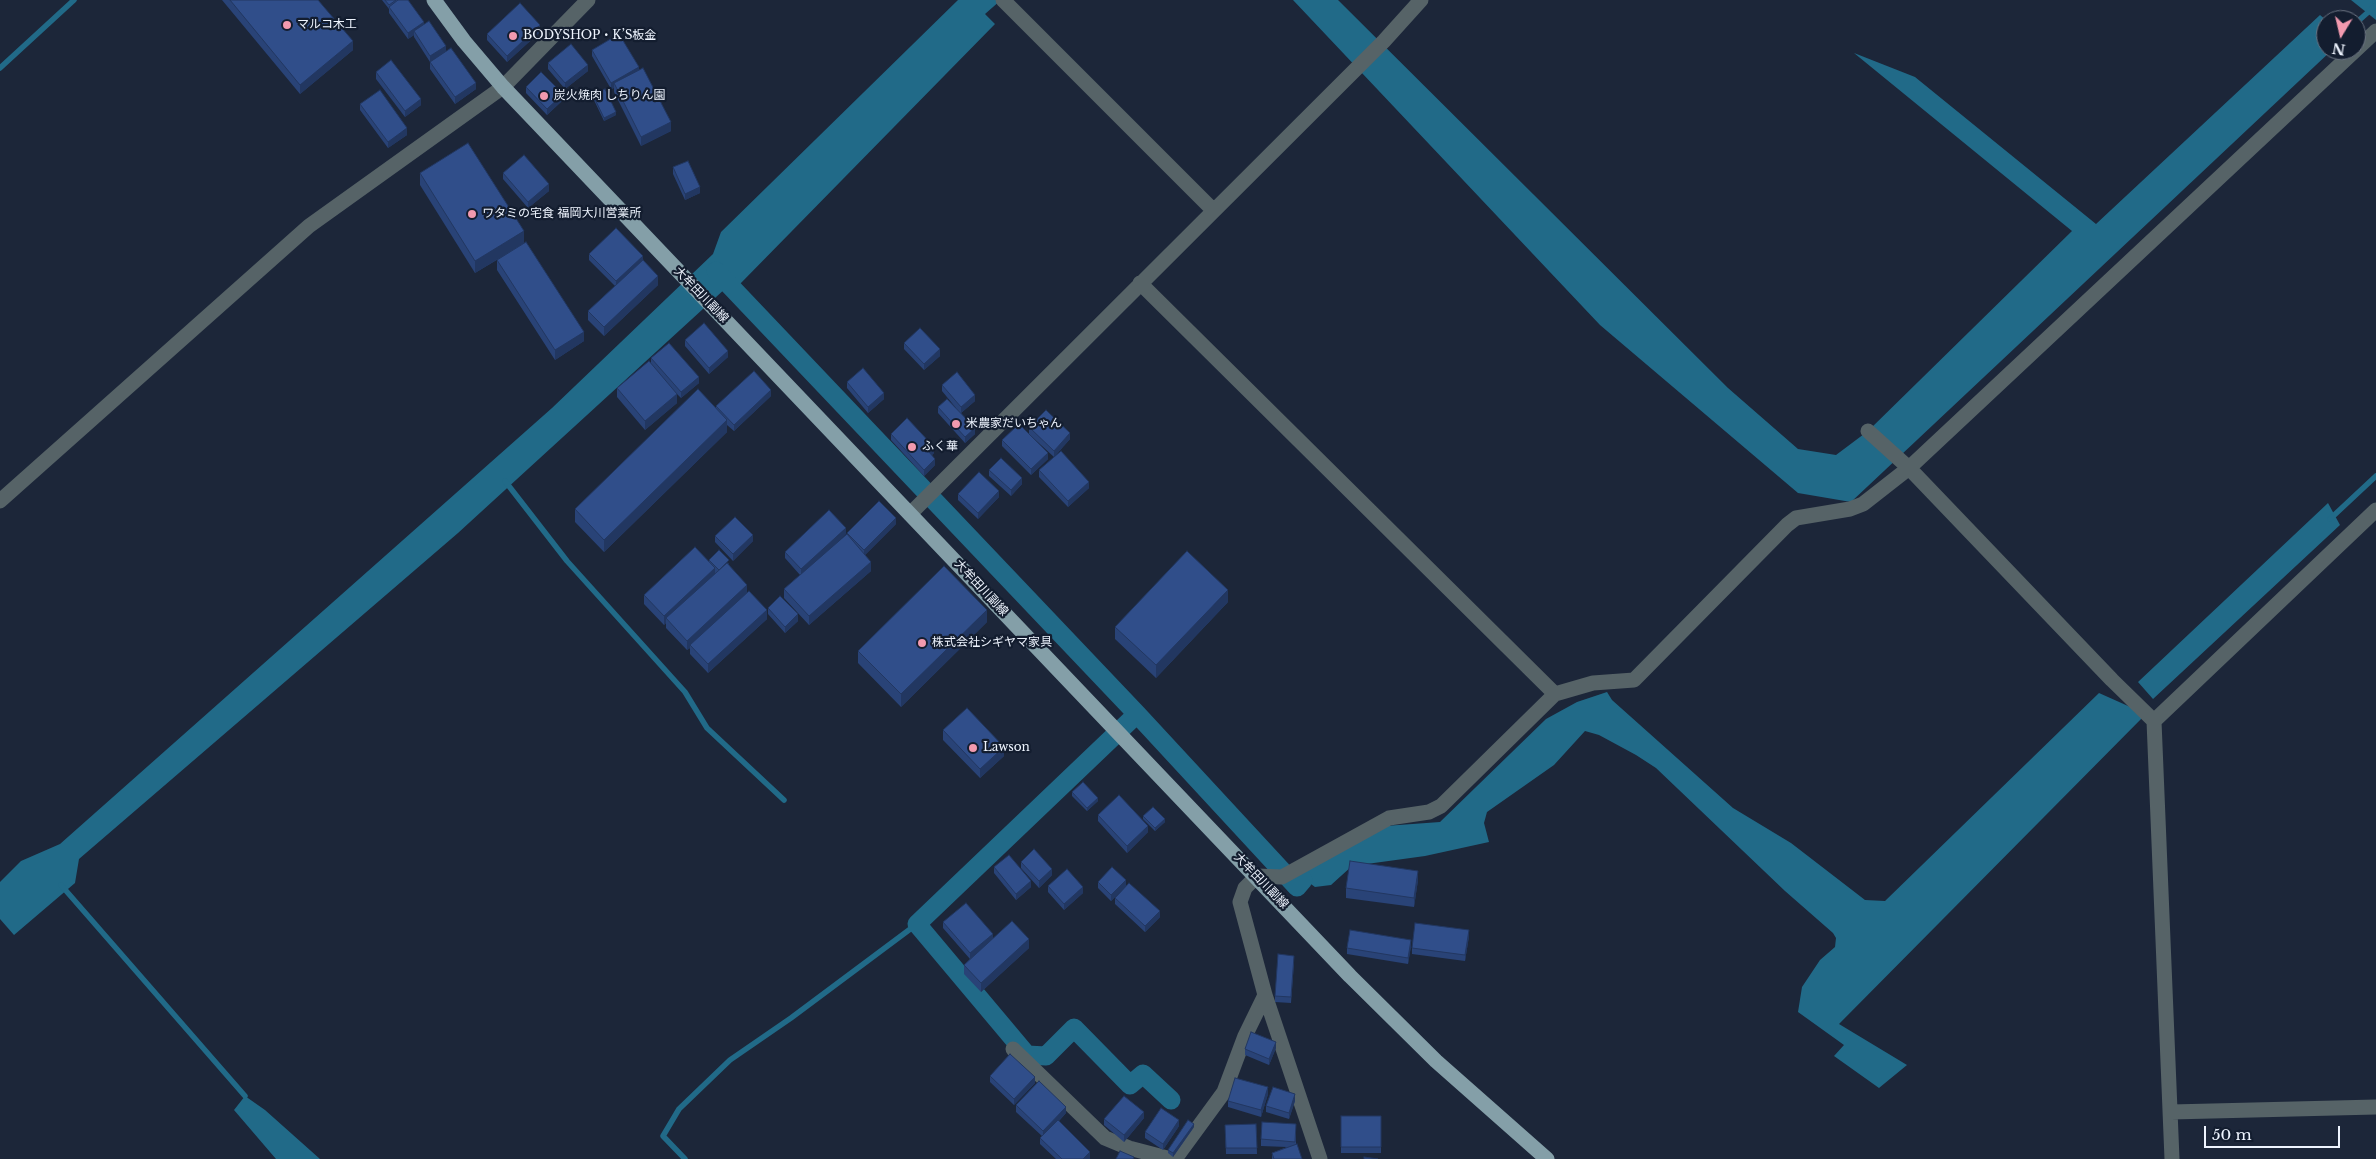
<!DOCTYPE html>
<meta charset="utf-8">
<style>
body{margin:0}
#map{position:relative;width:2376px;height:1159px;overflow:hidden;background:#1c2639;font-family:"Libre Baskerville",serif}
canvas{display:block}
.north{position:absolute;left:2316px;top:10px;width:50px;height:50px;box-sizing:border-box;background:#131d2f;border:1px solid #6b7382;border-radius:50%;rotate:189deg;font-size:14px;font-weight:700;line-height:20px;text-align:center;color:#eef4fe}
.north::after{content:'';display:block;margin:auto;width:18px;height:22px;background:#f29aaf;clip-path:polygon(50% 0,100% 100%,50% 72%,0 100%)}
.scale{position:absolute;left:2204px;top:1126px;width:136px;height:22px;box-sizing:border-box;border:2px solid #eef4fe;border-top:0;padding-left:6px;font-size:15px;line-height:18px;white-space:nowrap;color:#eef4fe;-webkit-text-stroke:4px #131d2f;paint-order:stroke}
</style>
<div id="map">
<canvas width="2376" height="1159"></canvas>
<div class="north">N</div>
<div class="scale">50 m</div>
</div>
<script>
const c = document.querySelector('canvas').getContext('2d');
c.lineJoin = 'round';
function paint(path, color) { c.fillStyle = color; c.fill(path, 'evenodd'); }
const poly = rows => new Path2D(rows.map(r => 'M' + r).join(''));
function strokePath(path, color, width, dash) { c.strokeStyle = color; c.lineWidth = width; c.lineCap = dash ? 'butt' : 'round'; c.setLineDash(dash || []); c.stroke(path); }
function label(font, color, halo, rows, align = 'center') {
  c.font = font + ' "Libre Baskerville","Noto Sans JP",serif'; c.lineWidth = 4.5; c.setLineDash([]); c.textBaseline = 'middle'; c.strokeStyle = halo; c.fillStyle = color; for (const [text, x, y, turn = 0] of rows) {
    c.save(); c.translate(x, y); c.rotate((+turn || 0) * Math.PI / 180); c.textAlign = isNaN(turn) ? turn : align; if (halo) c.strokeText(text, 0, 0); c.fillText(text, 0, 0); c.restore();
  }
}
paint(poly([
 [958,0,1001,0,985,14,995,24,740,284,732,290,727,287,458,533,79,859,75,883,14,935,0,919,0,882,21,861,60,844,552,408,713,254,721,232],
 [1293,0,1338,0,1728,388,1798,449,1836,455,1868,431,2072,231,1854,53,1915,77,2096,224,2320,15,2326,20,2326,50,2332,50,1851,502,1798,493,1600,325],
 [2351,0,2376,0,2376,20],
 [2328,503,2340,525,2153,699,2138,682],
 [1607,692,1612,700,1733,808,1791,843,1865,900,1885,901,2099,693,2146,714,1839,1024,1907,1065,1879,1088,1834,1056,1844,1045,1798,1012,1802,987,1820,960,1835,947,1836,938,1833,933,1785,891,1656,768,1636,755,1599,735,1585,731,1554,765,1487,812,1484,823,1489,842,1425,856,1352,866,1331,885,1315,887,1297,874,1385,826,1440,822,1546,719,1577,702],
 [245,1096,265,1110,320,1159,276,1159,234,1110]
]), '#216a88');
strokePath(poly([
 [2356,23,2376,5],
 [0,68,74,0],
 [505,481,567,561,685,692,707,728,784,800],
 [2330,519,2376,476],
 [61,885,245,1096],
 [685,1159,663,1136,679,1109,730,1060,791,1018,917,924]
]), '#216a88', 5.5);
strokePath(poly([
 [716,271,1137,714,1297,887,1303,880],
 [1137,714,917,924,1027,1055,1046,1056,1074,1028,1130,1085,1143,1074,1171,1100]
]), '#216a88', 19);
strokePath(poly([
 [1003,0,1213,210],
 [1140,283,1555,694],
 [1868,431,1909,468,2112,680,2154,721,2172,1159],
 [0,501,309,226,503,87,588,0],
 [910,514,1384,41,1421,0],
 [2154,721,2376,510],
 [1013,1049,1105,1138,1129,1148,1171,1159],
 [2171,1112,2376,1107],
 [1175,1159,1224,1092,1245,1036,1265,995],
 [1320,1159,1265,995,1240,902,1245,888,1257,876,1282,877,1389,818,1429,812,1441,806,1555,694,1593,683,1634,680,1787,525,1796,518,1850,509,1863,504,1909,468,2376,31]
]), '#566367', 15);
strokePath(poly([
 [434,0,464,41,503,87,1350,976,1436,1061,1547,1159]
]), '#849fa8', 15);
paint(poly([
 [222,0,318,0,353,50,300,94],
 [382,0,408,0,424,25,476,89,455,104,430,69,430,62,414,37,414,35,408,39,389,13,389,9],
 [540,32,507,62,487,40,487,34],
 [592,50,639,71,671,131,641,146,614,92,614,88,611,89,592,56],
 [548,63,588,71,565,89,548,69],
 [376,72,421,105,405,117,376,79],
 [526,87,563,100,547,115,526,93],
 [593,95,616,115,604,121,593,98],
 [360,104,407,135,388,148,360,110],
 [673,167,700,193,685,200,673,174],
 [420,173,524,243,584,341,555,360,497,270,497,260,515,249,475,273,420,185],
 [503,173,549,191,528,208,503,179],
 [589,254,643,260,658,285,604,336,588,320,588,311,615,286,589,260],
 [685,340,728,357,709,374,685,346],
 [904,343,940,356,924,370,904,349],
 [651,358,699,383,681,398,677,394,677,403,645,430,617,397,617,388,651,364],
 [847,382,884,399,868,413,847,388],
 [942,385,975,401,961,413,975,434,965,443,938,413,938,407,956,408,942,391],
 [771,396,734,431,727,425,727,432,604,552,575,522,575,509,716,408,716,406],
 [1029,427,1070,439,1054,457,1029,434],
 [891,434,934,453,932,455,935,465,924,476,891,440],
 [1002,440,1048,459,1031,475,1002,446],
 [989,470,1022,484,1011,496,989,476],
 [1039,470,1089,488,1068,507,1039,477],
 [958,494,999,497,978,519,958,500],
 [896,524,865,555,871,571,809,625,784,598,784,589,800,575,785,558,785,552,846,534,830,549,847,535,847,533],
 [715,536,753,541,733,561,715,542],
 [709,560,729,563,728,564,747,592,767,619,708,673,690,654,690,648,687,650,666,628,666,623,664,625,644,604,644,595,709,563],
 [1228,602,1156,678,1115,639,1115,627],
 [768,608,798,621,785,633,768,614],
 [987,622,901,707,858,663,858,651],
 [943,730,1004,756,980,778,943,740],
 [1072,792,1098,801,1087,811,1072,796],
 [1098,815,1148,832,1127,853,1098,821],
 [1143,816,1165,822,1155,831,1143,819],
 [1021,862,1052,875,1039,888,1021,868],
 [994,867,1031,887,1016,900,994,873],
 [1418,880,1414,907,1346,898,1346,888],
 [1098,882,1126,886,1111,901,1098,888],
 [1048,886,1083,893,1064,910,1048,892],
 [1115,898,1160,917,1145,932,1115,904],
 [943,922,993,938,1029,948,981,992,964,974,964,965,970,959,943,928],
 [1469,936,1465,961,1412,954,1412,948],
 [1411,946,1408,964,1347,954,1347,948],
 [1294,962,1291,1003,1275,1002,1275,996],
 [1276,1048,1269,1065,1245,1055,1245,1049],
 [990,1076,1035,1083,1014,1105,990,1082],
 [1268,1094,1261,1117,1228,1107,1228,1101],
 [1295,1101,1289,1119,1266,1112,1266,1106],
 [1016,1105,1066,1113,1059,1121,1090,1158,1090,1159,1056,1159,1040,1144,1040,1138,1042,1136,1016,1112],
 [1341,1116,1381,1116,1381,1153,1341,1153],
 [1144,1118,1124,1142,1104,1125,1104,1119],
 [1256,1124,1257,1154,1226,1154,1225,1125],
 [1296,1124,1296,1144,1302,1159,1272,1159,1272,1153,1287,1147,1261,1146,1261,1139],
 [1179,1126,1163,1150,1145,1138,1145,1132],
 [1194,1127,1173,1157,1168,1153,1168,1150]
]), '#294377');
paint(poly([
 [424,22,424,28,414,31,414,35,408,39,408,33],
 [540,25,540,32,507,62,507,56],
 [353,41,353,50,300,94,300,85],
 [446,46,446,52,430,62,430,56],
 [588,65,588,71,565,89,565,83],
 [639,67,639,74,614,83,614,88,611,89,611,83],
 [476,83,476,89,455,104,455,97],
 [563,94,563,100,547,115,547,109],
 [421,99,421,105,405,117,405,111],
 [616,112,616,115,604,121,604,118],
 [671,122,671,131,641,146,641,137],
 [407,128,407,135,388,148,388,142],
 [549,184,549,191,528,208,528,202],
 [700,187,700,193,685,200,685,194],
 [524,231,524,243,475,273,475,261],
 [643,256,643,262,616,288,616,281],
 [658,276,658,285,604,336,604,327],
 [584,332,584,341,555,360,555,350],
 [940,349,940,356,924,370,924,364],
 [728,351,728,357,709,374,709,368],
 [699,377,699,383,681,398,681,392],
 [771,390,771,396,734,431,734,425],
 [884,393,884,399,868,413,868,407],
 [677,394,677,403,645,430,645,421],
 [975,395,975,401,961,413,961,407],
 [727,420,727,432,604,552,604,540],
 [975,428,975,434,965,443,965,437],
 [1070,433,1070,439,1054,457,1054,451],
 [934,447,934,453,929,458,929,452],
 [1048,453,1048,459,1031,475,1031,469],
 [935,459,935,465,924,476,924,470],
 [1022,478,1022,484,1011,496,1011,490],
 [1089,482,1089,488,1068,507,1068,501],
 [999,491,999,497,978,519,978,513],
 [896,518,896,524,864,556,864,550],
 [846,528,846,534,801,576,801,569],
 [753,535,753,541,733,561,733,554],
 [871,562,871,571,809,625,809,616],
 [715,568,715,578,666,618,666,623,664,625,664,616],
 [747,585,747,594,690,645,690,648,687,650,687,641],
 [1228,590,1228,602,1156,678,1156,665],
 [767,610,767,619,708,673,708,664],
 [987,610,987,622,901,707,901,694],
 [798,614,798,621,785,633,785,627],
 [1004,747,1004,756,980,778,980,769],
 [1098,798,1098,801,1087,811,1087,808],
 [1165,819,1165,822,1155,831,1155,828],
 [1148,826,1148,832,1127,853,1127,846],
 [1052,869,1052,875,1039,888,1039,881],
 [1418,871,1418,880,1414,907,1414,898],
 [1126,880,1126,886,1111,901,1111,895],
 [1031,881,1031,887,1016,900,1016,894],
 [1083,887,1083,893,1064,910,1064,904],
 [1160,911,1160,917,1145,932,1145,926],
 [1469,930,1469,936,1465,961,1465,955],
 [993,934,993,940,970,959,970,953],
 [1029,939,1029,948,981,992,981,983],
 [1411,940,1411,946,1408,964,1408,958],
 [1276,1042,1276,1048,1269,1065,1269,1059],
 [1035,1077,1035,1083,1014,1105,1014,1099],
 [1268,1087,1268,1094,1261,1117,1261,1110],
 [1295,1094,1295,1101,1289,1119,1289,1113],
 [1066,1107,1066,1113,1043,1138,1043,1131],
 [1144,1112,1144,1118,1124,1142,1124,1135],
 [1179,1120,1179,1126,1163,1150,1163,1144],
 [1194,1124,1194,1127,1173,1157,1173,1153],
 [1090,1152,1090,1159,1083,1159]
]), '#223761');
const building = poly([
 [230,0,318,0,353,41,300,85,230,0],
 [385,0,396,0,389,5,385,0],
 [398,0,408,0,424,22,408,33,389,7,398,0],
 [520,3,540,25,507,56,487,34,520,3],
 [429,21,446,46,430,56,414,31,429,21],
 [619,34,639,67,611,83,592,50,619,34],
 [571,44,588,65,565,83,548,63,571,44],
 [451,48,476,83,455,97,430,62,451,48],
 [391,60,421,99,405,111,376,72,391,60],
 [643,68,671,122,641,137,614,83,643,68],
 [541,72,563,94,547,109,526,87,541,72],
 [605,89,616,112,604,118,593,95,605,89],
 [380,90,407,128,388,142,360,104,380,90],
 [468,143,524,231,475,261,420,173,468,143],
 [524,155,549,184,528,202,503,173,524,155],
 [688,161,700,187,685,194,673,167,688,161],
 [616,228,643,256,616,281,589,254,616,228],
 [526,242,584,332,555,350,497,260,526,242],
 [643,260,658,276,604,327,588,311,643,260],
 [704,323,728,351,709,368,685,340,704,323],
 [920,328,940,349,924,364,904,343,920,328],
 [669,343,699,377,681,392,651,358,669,343],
 [649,361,677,394,645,421,617,388,649,361],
 [863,368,884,393,868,407,847,382,863,368],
 [754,371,771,390,734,425,716,406,754,371],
 [957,372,975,395,961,407,942,385,957,372],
 [698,389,727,420,604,540,575,509,698,389],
 [947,399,975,428,965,437,938,407,947,399],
 [1046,410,1070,433,1054,451,1029,427,1046,410],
 [907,418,934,447,929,452,935,459,924,470,891,434,907,418],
 [1019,424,1048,453,1031,469,1002,440,1019,424],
 [1061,451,1089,482,1068,501,1039,470,1061,451],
 [1001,458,1022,478,1011,490,989,470,1001,458],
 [979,472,999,491,978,513,958,494,979,472],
 [879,501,896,518,864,550,847,533,879,501],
 [829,510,846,528,801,569,785,552,829,510],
 [735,517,753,535,733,554,715,536,735,517],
 [847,534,871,562,809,616,784,589,847,534],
 [695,547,715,568,664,616,644,595,695,547],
 [719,550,729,560,719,570,709,560,719,550],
 [1187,551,1228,590,1156,665,1115,627,1187,551],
 [727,563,747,585,687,641,666,618,727,563],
 [944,566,987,610,901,694,858,651,944,566],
 [749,591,767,610,708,664,690,645,749,591],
 [780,596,798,614,785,627,768,608,780,596],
 [967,708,1004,747,980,769,943,730,967,708],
 [1083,782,1098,798,1087,808,1072,792,1083,782],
 [1119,795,1148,826,1127,846,1098,815,1119,795],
 [1153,807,1165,819,1155,828,1143,816,1153,807],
 [1034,849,1052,869,1039,881,1021,862,1034,849],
 [1009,855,1031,881,1016,894,994,867,1009,855],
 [1350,861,1418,871,1414,898,1346,888,1350,861],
 [1112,867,1126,880,1111,895,1098,882,1112,867],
 [1067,869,1083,887,1064,904,1048,886,1067,869],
 [1129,883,1160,911,1145,926,1115,898,1129,883],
 [966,903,993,934,970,953,943,922,966,903],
 [1012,921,1029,939,981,983,964,965,1012,921],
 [1415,923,1469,930,1465,955,1412,948,1415,923],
 [1350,930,1411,940,1408,958,1347,948,1350,930],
 [1278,954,1294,956,1291,997,1275,996,1278,954],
 [1251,1032,1276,1042,1269,1059,1245,1049,1251,1032],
 [1010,1054,1035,1077,1014,1099,990,1076,1010,1054],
 [1235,1078,1268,1087,1261,1110,1228,1101,1235,1078],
 [1039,1081,1066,1107,1043,1131,1016,1105,1039,1081],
 [1273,1087,1295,1094,1289,1113,1266,1106,1273,1087],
 [1124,1096,1144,1112,1124,1135,1104,1119,1124,1096],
 [1161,1108,1179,1120,1163,1144,1145,1132,1161,1108],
 [1341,1116,1381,1116,1381,1147,1341,1147,1341,1116],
 [1058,1120,1090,1152,1083,1159,1062,1159,1040,1138,1058,1120],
 [1188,1120,1194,1124,1173,1153,1168,1150,1188,1120],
 [1262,1122,1296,1124,1295,1142,1261,1139,1262,1122],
 [1256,1124,1257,1148,1226,1148,1225,1125,1256,1124],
 [1297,1144,1302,1159,1274,1159,1272,1153,1297,1144],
 [1120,1151,1134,1157,1133,1159,1116,1159,1120,1151],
 [1364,1157,1378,1159,1364,1159,1364,1157]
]);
paint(building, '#304e8a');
strokePath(building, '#223761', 1);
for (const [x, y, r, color] of [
 [287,25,5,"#f29aaf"],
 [513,36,5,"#f29aaf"],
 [544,96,5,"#f29aaf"],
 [472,214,5,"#f29aaf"],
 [956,424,5,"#f29aaf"],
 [912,447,5,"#f29aaf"],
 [922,643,5,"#f29aaf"],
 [973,748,5,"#f29aaf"]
]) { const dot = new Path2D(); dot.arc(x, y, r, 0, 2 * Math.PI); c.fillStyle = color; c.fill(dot); strokePath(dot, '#131d2f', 2); }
label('12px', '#eef4fe', '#131d2f', [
 ["マルコ木工",297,25],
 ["BODYSHOP・K’S板金",523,36],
 ["炭火焼肉 しちりん園",554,96],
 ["ワタミの宅食 福岡大川営業所",482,214],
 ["米農家だいちゃん",966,424],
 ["ふく華",922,447],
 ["株式会社シギヤマ家具",932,643],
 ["Lawson",983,748]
], 'left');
label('12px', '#eef4fe', '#131d2f', [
 ["大牟田川副線",701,295,46],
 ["大牟田川副線",981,588,47],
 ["大牟田川副線",1261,881,46]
]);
</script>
